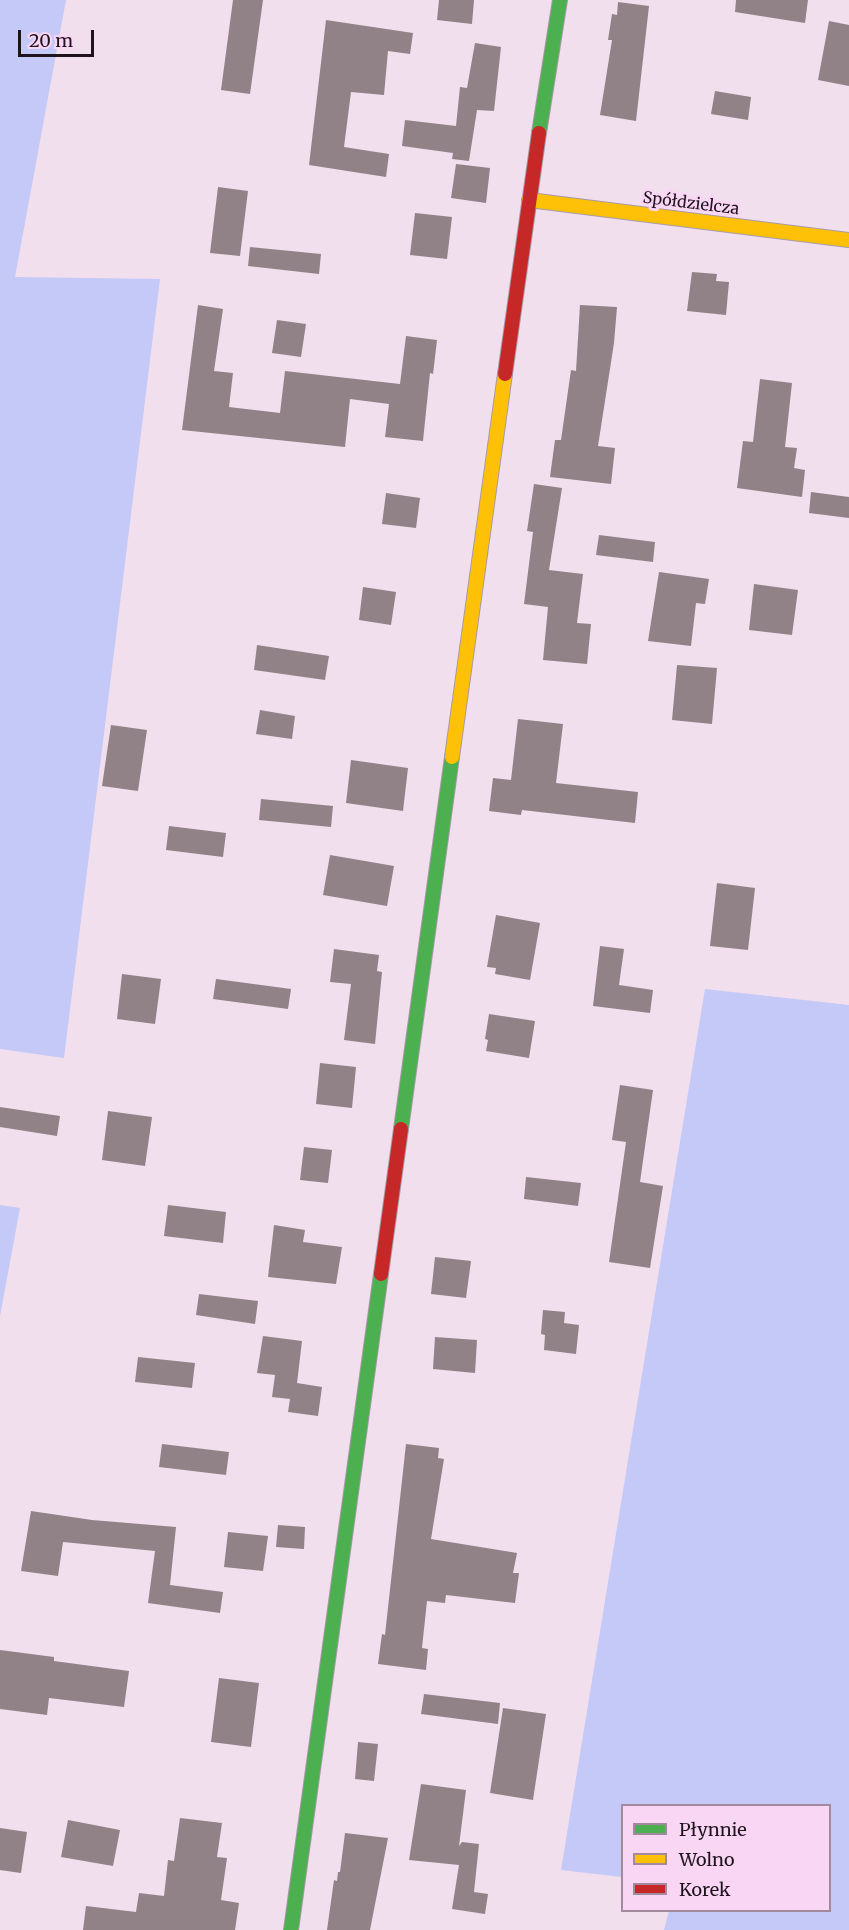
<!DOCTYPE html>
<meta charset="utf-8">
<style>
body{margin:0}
#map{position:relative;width:849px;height:1930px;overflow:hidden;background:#f1dfee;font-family:Merriweather,serif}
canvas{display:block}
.legend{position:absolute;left:621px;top:1804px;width:210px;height:108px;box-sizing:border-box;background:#f9d7f4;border:2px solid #a2899e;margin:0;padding:8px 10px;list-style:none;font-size:18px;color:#1f141e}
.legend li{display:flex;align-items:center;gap:12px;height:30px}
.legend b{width:30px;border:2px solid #a2899e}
.scale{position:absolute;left:18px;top:30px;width:76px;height:27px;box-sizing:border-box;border:3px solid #1f141e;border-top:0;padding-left:8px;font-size:18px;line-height:21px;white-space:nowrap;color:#1f141e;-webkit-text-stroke:4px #f9d7f4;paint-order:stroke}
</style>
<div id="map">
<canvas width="849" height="1930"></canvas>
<ul class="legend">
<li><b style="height:8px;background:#4caf50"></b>Płynnie</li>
<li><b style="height:8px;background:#ffc107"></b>Wolno</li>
<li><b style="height:8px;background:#c62828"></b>Korek</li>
</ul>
<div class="scale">20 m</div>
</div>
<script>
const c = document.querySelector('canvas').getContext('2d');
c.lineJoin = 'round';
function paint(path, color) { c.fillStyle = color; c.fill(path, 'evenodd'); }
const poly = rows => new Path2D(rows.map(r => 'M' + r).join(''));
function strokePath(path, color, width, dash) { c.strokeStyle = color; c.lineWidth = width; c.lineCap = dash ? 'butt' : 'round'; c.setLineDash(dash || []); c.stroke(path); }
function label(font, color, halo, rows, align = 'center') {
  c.font = font + ' Merriweather,serif'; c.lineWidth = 6; c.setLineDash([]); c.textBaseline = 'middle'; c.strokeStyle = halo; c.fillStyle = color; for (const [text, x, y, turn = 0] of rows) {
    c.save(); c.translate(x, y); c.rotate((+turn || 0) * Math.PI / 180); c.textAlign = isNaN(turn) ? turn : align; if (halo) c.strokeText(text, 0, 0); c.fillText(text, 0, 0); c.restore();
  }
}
paint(poly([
 [0,0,66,0,15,277,160,279,64,1058,0,1049],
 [705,989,849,1005,849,1930,664,1930,669,1911,830,1910,830,1806,622,1806,622,1877,561,1870],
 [0,1205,20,1208,0,1316]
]), '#c4c9f7');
paint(poly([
 [233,0,263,0,250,94,221,90],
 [439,0,474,0,472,24,437,20],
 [736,0,808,0,805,23,735,12],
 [618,2,649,6,636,121,600,115,612,40,608,40,612,14,617,15],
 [326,20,413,33,410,54,388,51,384,95,351,92,344,147,389,154,386,177,309,165],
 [829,21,849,25,849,86,818,80],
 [475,43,501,47,494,111,477,110,469,161,452,159,453,153,402,146,405,120,456,126,460,87,467,88],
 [715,91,751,97,748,120,711,114],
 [456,164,490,168,486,203,451,198],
 [218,187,248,191,240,256,210,253],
 [415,213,452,217,447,259,410,255],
 [250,247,321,254,319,274,248,266],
 [692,272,717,274,716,281,729,282,726,315,687,311],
 [198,305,223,309,214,371,233,373,229,407,280,413,285,371,400,384,406,336,437,340,433,374,430,373,423,441,385,437,389,404,350,399,345,447,182,430],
 [580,305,617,307,614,343,598,446,615,448,611,484,550,477,555,440,561,440,571,370,576,371],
 [277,320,306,324,301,357,272,353],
 [760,379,792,383,785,447,797,448,794,468,805,470,802,497,737,488,743,441,753,442],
 [534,484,562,488,549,570,583,574,577,623,591,624,587,664,543,660,548,607,524,604,533,532,527,531],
 [811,492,849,497,849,518,809,513],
 [386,493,420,498,416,528,382,524],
 [599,535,655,542,653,562,596,555],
 [659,572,709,579,705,604,696,603,691,646,648,641],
 [754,584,798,590,792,635,749,630],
 [363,587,396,592,391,625,359,620],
 [257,645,329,656,325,680,254,670],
 [677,665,717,668,712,724,672,720],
 [260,710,295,716,292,739,256,734],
 [518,719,563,724,556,783,638,792,635,823,522,810,521,815,489,811,493,778,511,780],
 [111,725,147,730,138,791,102,786],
 [351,760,408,768,403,811,346,803],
 [261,799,333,806,331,827,259,820],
 [169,826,226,833,223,857,166,850],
 [330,855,394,866,387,906,323,895],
 [717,883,755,888,748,950,710,946],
 [496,915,540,923,530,980,495,974,496,968,487,967],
 [600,946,624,949,619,985,653,990,650,1013,593,1006],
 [334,949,379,955,377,971,382,972,375,1044,344,1040,351,984,330,982],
 [122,974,161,979,155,1024,117,1019],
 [216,979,291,989,288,1009,213,999],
 [489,1014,535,1021,529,1058,486,1051,488,1040,485,1039],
 [320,1063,356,1067,352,1108,316,1104],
 [620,1085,653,1090,640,1182,663,1186,650,1268,609,1262,626,1142,612,1140],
 [0,1107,60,1116,57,1136,0,1127],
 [108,1111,152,1117,145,1166,102,1160],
 [304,1147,332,1150,328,1183,300,1180],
 [526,1177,581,1183,578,1206,524,1199],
 [168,1205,226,1212,223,1243,164,1236],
 [274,1225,305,1230,303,1242,342,1247,336,1284,268,1277],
 [435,1257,471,1261,466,1298,431,1294],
 [199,1294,258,1301,255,1324,196,1315],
 [543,1310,565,1312,564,1323,579,1325,576,1354,544,1350,545,1335,541,1334],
 [263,1336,302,1341,297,1383,322,1387,318,1416,288,1412,290,1399,272,1397,275,1375,257,1373],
 [435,1337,477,1340,475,1373,433,1369],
 [138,1357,195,1363,192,1388,135,1382],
 [162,1444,229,1452,226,1475,159,1467],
 [406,1444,439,1448,438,1458,444,1459,431,1539,517,1553,513,1573,519,1573,515,1603,446,1595,445,1603,427,1601,422,1648,428,1649,426,1670,378,1664,382,1634,385,1635],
 [31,1511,92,1520,176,1527,170,1585,223,1592,220,1613,148,1603,155,1551,63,1542,58,1576,21,1571],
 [278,1525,305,1527,304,1549,276,1547],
 [228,1532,268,1536,263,1571,224,1567],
 [0,1650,54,1657,54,1661,129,1671,124,1707,49,1698,47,1715,0,1709],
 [219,1678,259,1683,251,1747,211,1742],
 [424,1694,500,1703,498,1724,421,1714],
 [503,1708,546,1714,533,1800,490,1793],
 [358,1742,378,1744,374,1781,355,1779],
 [421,1784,466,1790,459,1846,462,1842,479,1844,474,1892,488,1894,485,1914,452,1909,459,1865,409,1860],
 [180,1818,222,1823,217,1857,227,1858,221,1900,239,1903,235,1930,83,1930,86,1906,136,1912,139,1893,164,1896,168,1860,174,1861],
 [68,1820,120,1830,113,1866,61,1857],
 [0,1828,27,1832,21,1873,0,1870],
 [345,1833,388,1838,370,1930,327,1930,334,1880,337,1881,338,1872,340,1872]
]), '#918287');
const fast = poly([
 [539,133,560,0],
 [401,1129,452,757],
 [291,1930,381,1274]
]);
const slow = poly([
 [529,200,849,240],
 [452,757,505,374]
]);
const jam = poly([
 [505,374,539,133],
 [381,1274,401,1129]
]);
strokePath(fast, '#a799a5', 16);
strokePath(slow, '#a799a5', 16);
strokePath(jam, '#a799a5', 16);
strokePath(fast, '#4caf50', 14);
strokePath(slow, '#ffc107', 14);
strokePath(jam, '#c62828', 14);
label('16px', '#1f141e', '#f9d7f4', [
 ["Spółdzielcza",691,204,7]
]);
</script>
